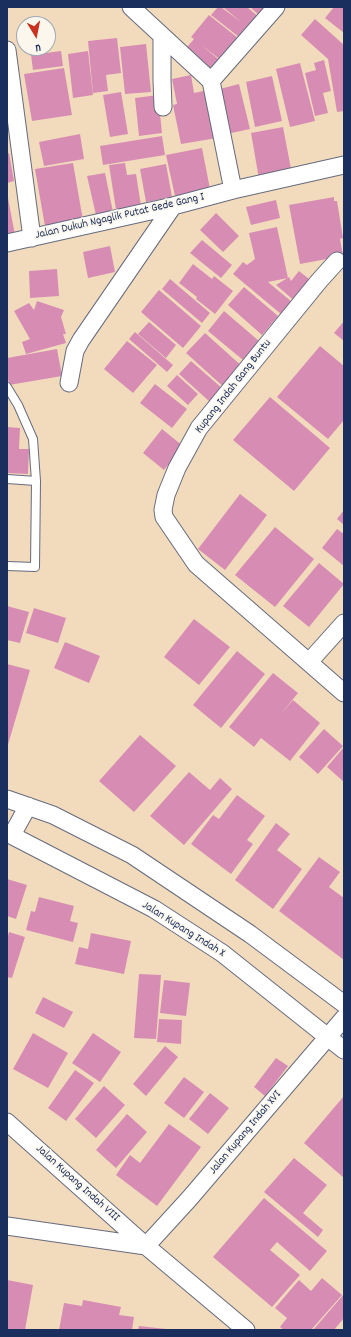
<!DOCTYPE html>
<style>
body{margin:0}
#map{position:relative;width:351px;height:1337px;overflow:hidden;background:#f2dbbc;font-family:Dekko,sans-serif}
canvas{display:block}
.frame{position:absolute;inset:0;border:8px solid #1b2f5e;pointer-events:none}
.north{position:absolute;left:16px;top:16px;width:40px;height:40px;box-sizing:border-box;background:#fbf7ec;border:1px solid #a1a7b3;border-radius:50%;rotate:170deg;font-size:11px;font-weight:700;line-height:16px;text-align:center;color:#1b2f5e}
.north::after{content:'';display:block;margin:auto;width:14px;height:18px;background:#c8321e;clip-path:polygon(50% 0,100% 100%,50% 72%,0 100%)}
</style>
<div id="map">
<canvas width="351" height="1337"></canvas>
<div class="frame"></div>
<div class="north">U</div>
</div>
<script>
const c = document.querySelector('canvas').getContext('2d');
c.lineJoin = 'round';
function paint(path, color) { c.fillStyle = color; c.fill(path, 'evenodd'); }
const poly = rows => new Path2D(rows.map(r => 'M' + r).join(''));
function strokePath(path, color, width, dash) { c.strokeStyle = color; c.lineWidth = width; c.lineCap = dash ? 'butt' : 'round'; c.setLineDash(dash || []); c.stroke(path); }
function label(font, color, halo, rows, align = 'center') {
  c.font = font + ' Dekko,sans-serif'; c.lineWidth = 3.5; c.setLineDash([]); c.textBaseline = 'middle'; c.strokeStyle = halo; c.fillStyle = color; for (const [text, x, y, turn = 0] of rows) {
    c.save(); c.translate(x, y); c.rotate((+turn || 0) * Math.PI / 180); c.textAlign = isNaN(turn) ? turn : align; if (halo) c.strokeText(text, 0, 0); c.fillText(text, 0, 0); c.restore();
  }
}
paint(poly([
 [218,7,221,7,241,22,223,7,247,7,261,19,251,30,247,27,239,37,211,15],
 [250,7,268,7,260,16],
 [334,7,344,7,344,33,325,18],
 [209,15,238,38,221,60,201,45,222,62,210,76,182,53,194,39,191,37],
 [315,19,344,45,344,111,337,112,328,59,301,35],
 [117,38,121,73,106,75,108,91,93,93,88,41],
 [146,44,151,92,125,94,120,47],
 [61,51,63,66,33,70,31,55],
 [88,51,93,95,73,98,68,54],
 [324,60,331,91,323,93,328,113,315,116,305,73,316,70,314,63],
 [300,63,315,121,290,127,276,69],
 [64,68,72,115,32,121,24,74],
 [191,75,194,93,208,90,217,138,181,144,173,105,177,104,172,79],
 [272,76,282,121,255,127,246,82],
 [239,84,250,129,227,134,216,90],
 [121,92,128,134,110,137,103,95],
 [158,95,162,133,139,136,135,98],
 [283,127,292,174,259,179,251,133],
 [80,134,84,159,44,166,39,142],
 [162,136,165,155,103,165,100,146],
 [202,148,210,189,175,196,166,155],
 [9,153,14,181,7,183,7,154],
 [73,163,84,226,46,232,35,169],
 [125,163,127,175,136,174,142,212,117,216,109,165],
 [166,164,172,197,146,202,140,169],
 [105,173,113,212,96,215,87,176],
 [334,197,334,201,337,201,343,238,340,239,343,256,300,264,289,205],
 [7,198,8,198,15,235,7,236],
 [276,200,280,218,251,225,246,207],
 [216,213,239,236,223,252,200,230],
 [277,227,288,278,268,282,292,302,281,314,233,274,243,262,247,265,255,259,249,233],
 [202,240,232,265,221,278,190,253],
 [110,246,115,272,88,278,83,252],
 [193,264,212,279,214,276,233,291,215,314,196,299,197,297,179,283],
 [57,269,59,296,30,298,29,271],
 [299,271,314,283,297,303,276,285,289,277,291,281],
 [170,279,210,313,202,323,162,289],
 [244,287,278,316,262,335,228,305],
 [159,290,201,326,183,348,141,312],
 [37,301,64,310,61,317,66,334,63,334,66,343,26,354,22,342,30,339,14,311,29,303,34,310],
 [224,311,259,341,243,360,208,331],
 [344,321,344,341,334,333],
 [149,322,176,345,166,358,138,334],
 [135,332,173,365,167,372,129,339],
 [205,333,244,368,226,389,186,353],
 [127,341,157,365,133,393,104,369],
 [320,346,344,366,344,420,328,439,277,397],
 [57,349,62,376,9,385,7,371,7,358],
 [191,361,223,389,210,402,179,374],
 [177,375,198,394,188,405,167,386],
 [155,384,187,409,172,428,140,403],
 [270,397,330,448,294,491,233,440],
 [7,427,20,428,19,449,29,449,28,474,7,473],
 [162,429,183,446,164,470,143,453],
 [240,494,267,515,225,570,198,549],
 [344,510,344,525,337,519],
 [275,527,314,559,275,607,235,575],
 [337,529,344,534,344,566,322,548],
 [319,563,344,584,309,627,283,606],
 [7,606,29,612,20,643,7,640],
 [34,608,66,618,58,643,26,633],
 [194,619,230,647,199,685,164,657],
 [65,642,100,656,89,683,54,668],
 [237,651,265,674,221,728,193,705],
 [7,664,30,670,7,748],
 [273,673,298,693,280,715,293,700,320,723,290,761,261,738,254,747,229,727],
 [324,729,343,746,318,774,299,757],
 [140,735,176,766,134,812,99,781],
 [344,747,344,782,327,767],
 [189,772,210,790,220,778,232,789,184,845,150,816],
 [237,795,265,816,247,840,253,844,231,874,191,844,213,815,219,819],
 [276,823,290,834,277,850,302,869,273,909,235,880],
 [319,857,340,872,329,887,344,898,344,960,279,911],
 [7,879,27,885,16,919,7,916],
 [39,897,74,906,70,921,78,923,73,942,26,930,31,911,35,912],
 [9,932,25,937,12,978,7,977,7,940],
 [91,933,131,941,124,974,75,964,79,947,88,949],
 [139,974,161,975,156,1039,134,1038],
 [164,980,190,983,186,1016,160,1013],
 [43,997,73,1012,64,1028,35,1013],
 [159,1019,182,1020,181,1044,157,1042],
 [33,1033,68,1053,48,1088,13,1069],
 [93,1033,121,1052,100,1082,72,1063],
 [165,1046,178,1057,146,1096,133,1084],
 [276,1058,288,1066,265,1096,254,1087],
 [75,1070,94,1083,66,1121,48,1108],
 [184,1077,204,1092,184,1118,164,1103],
 [104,1086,125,1105,96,1138,75,1119],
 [210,1093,229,1108,208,1134,189,1119],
 [344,1096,344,1178,304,1143],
 [127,1114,147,1132,116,1168,96,1150],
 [169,1124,201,1147,157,1206,116,1175,130,1155,140,1163],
 [294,1158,327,1185,303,1213,323,1230,318,1237,264,1192],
 [264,1198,327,1251,310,1271,277,1242,270,1250,300,1275,272,1307,213,1257],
 [322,1278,342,1295,311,1330,284,1330,280,1327,287,1318,275,1308,299,1280,311,1291],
 [7,1280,33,1285,25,1330,7,1330],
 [344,1294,344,1318,334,1330,313,1330],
 [83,1300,121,1307,119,1315,134,1317,132,1330,59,1330,64,1303,82,1306],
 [139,1326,166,1329,166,1330,138,1330]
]), '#d78db3');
const lane = poly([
 [7,387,18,405,33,439,36,481,7,479],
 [7,566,35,567,36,481]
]);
const street = poly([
 [131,7,211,81],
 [162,36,162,80,163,107],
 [7,50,32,238],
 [233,190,211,81,276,7],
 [7,243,173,206,233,190,344,165],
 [337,261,319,281,199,428,177,468,166,495,163,510,164,517,196,564,344,693],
 [69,383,75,351,81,340,173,206],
 [309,662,344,623],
 [7,799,53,815,132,855,250,934,344,1004],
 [7,833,154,909,222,953,344,1050],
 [12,835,28,806],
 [7,1122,146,1246,246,1330],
 [7,1226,146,1246],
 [146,1246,189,1199,344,1018]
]);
strokePath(lane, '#666b7f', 10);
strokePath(street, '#666b7f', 19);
strokePath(lane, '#fff', 8);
strokePath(street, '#fff', 17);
label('12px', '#1b2f5e', '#fbf7ec', [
 ["Jalan Dukuh Ngaglik Putat Gede Gang I",120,217,-13],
 ["Kupang Indah Gang Buntu",234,387,-52],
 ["Jalan Kupang Indah X",183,930,32],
 ["Jalan Kupang Indah XVI",246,1133,-50],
 ["Jalan Kupang Indah VIII",77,1184,42]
]);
</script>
